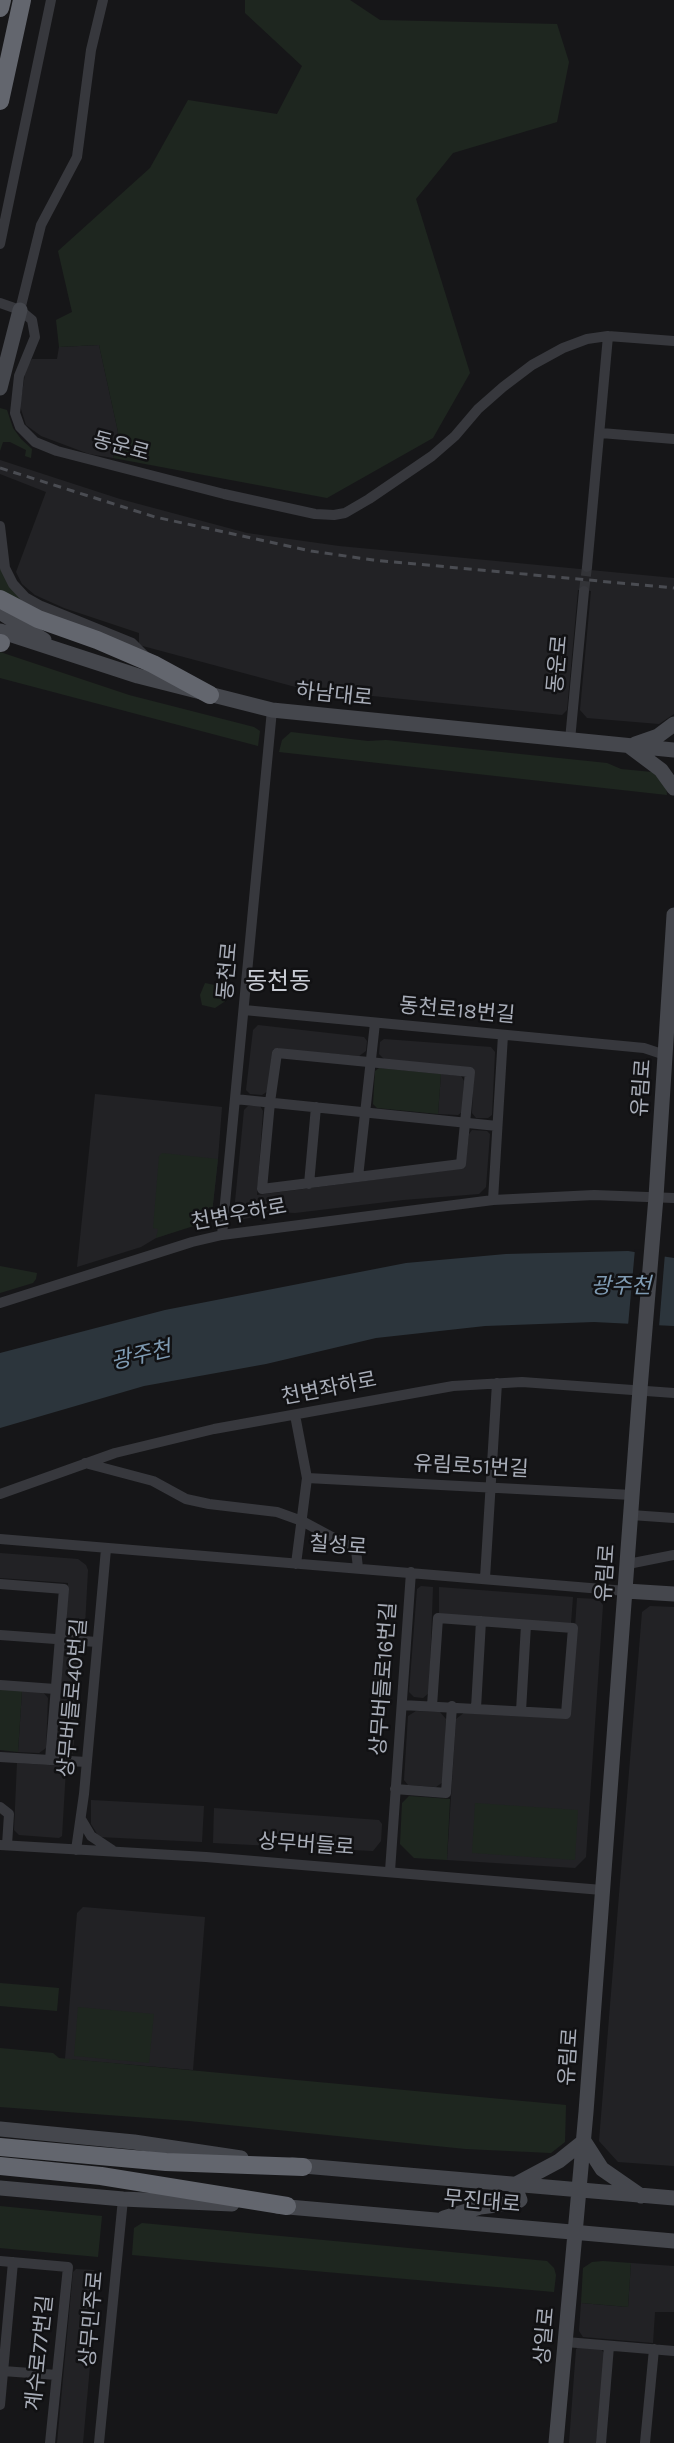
<!DOCTYPE html>
<meta charset="utf-8">
<style>
body{margin:0}
canvas{display:block;background:#161618}
</style>
<canvas width="674" height="2443"></canvas>
<script>
const c = document.querySelector('canvas').getContext('2d');
c.lineJoin = 'round';
function paint(path, color) { c.fillStyle = color; c.fill(path, 'evenodd'); }
const poly = rows => new Path2D(rows.map(r => 'M' + r).join(''));
function strokePath(path, color, width, dash) { c.strokeStyle = color; c.lineWidth = width; c.lineCap = dash ? 'butt' : 'round'; c.setLineDash(dash || []); c.stroke(path); }
function label(font, color, halo, rows, align = 'center') {
  c.font = font + ' Karla,"Noto Sans KR",sans-serif'; c.lineWidth = 5; c.setLineDash([]); c.textBaseline = 'middle'; c.strokeStyle = halo; c.fillStyle = color; for (const [text, x, y, turn = 0] of rows) {
    c.save(); c.translate(x, y); c.rotate((+turn || 0) * Math.PI / 180); c.textAlign = isNaN(turn) ? turn : align; if (halo) c.strokeText(text, 0, 0); c.fillText(text, 0, 0); c.restore();
  }
}
paint(poly([
 [99,345,118,432,113,458,89,454,41,436,26,425,20,406,26,368,32,359,57,359,59,347],
 [0,460,120,499,247,533,339,546,674,578,674,714,659,724,587,718,580,710,591,591,578,590,567,710,562,715,303,689,139,645,139,633,64,608,35,595,22,584,16,572,46,492,0,474],
 [258,1025,364,1037,367,1041,366,1051,359,1056,273,1049,268,1091,262,1095,250,1094,246,1090,253,1030],
 [384,1039,491,1047,495,1052,492,1115,488,1118,476,1118,472,1113,474,1068,385,1060,379,1054,380,1042],
 [441,1074,461,1076,464,1081,462,1112,458,1115,438,1114],
 [95,1094,222,1107,218,1159,212,1213,203,1222,156,1238,141,1247,77,1267],
 [248,1106,260,1106,263,1111,257,1195,465,1168,469,1134,472,1130,487,1131,490,1134,486,1187,479,1194,403,1200,295,1213,280,1212,244,1219,239,1218,234,1212,244,1110],
 [0,1553,78,1559,86,1565,88,1570,85,1626,79,1633,70,1633,66,1628,68,1583,0,1578],
 [421,1586,433,1587,429,1693,423,1698,414,1697,409,1692,417,1589],
 [439,1587,573,1597,571,1623,439,1615],
 [577,1598,598,1599,603,1605,586,1857,575,1868,447,1860,456,1719,465,1712,569,1718],
 [650,1606,674,1607,674,2166,618,2162,599,2141,642,1612],
 [67,1645,79,1646,82,1650,73,1753,70,1756,58,1756,55,1751,64,1649],
 [22,1691,43,1692,48,1698,46,1748,39,1753,18,1752],
 [416,1711,440,1712,446,1719,443,1782,436,1787,408,1785,404,1780,408,1716],
 [17,1763,64,1766,66,1768,62,1836,59,1838,19,1835,14,1830],
 [91,1800,204,1806,202,1842,99,1837,91,1824],
 [214,1808,379,1820,382,1824,381,1841,373,1851,213,1843],
 [83,1907,205,1917,193,2070,65,2059,77,1913],
 [631,2263,674,2266,674,2312,655,2312,653,2343,583,2337,579,2331,581,2303,628,2307],
 [76,2269,94,2270,98,2277,83,2443,57,2443,73,2272],
 [580,2346,599,2347,605,2354,596,2443,569,2443,576,2349]
]), '#222225');
paint(poly([
 [245,0,350,0,380,20,557,24,569,62,557,122,453,153,416,199,470,373,433,438,327,498,113,458,118,432,99,345,59,347,56,320,72,312,58,251,150,168,188,100,277,114,302,66,245,13],
 [0,408,7,410,13,428,21,439,32,449,31,458,25,456,26,450,10,442,3,442,0,451],
 [0,562,28,602,0,602],
 [0,652,129,695,254,727,260,731,258,746,0,678],
 [291,732,368,741,386,740,607,763,621,769,652,772,666,785,667,795,279,752,282,740],
 [205,983,224,987,230,994,227,1000,215,1008,202,1005,200,995],
 [379,1068,441,1074,438,1114,377,1108,373,1104,375,1071],
 [162,1153,218,1159,212,1213,200,1224,156,1238,158,1229,153,1228,159,1156],
 [0,1266,37,1273,36,1279,33,1283,0,1293],
 [0,1689,22,1691,18,1752,0,1750],
 [409,1796,450,1799,447,1860,414,1858,400,1844,402,1803],
 [475,1803,578,1810,575,1860,472,1853],
 [0,1983,59,1988,57,2011,0,2006],
 [78,2007,154,2014,149,2063,74,2056],
 [0,2048,53,2053,59,2058,566,2105,565,2142,551,2153,466,2149,189,2121,0,2107],
 [0,2206,102,2216,98,2257,0,2248],
 [142,2223,547,2261,554,2268,556,2275,554,2292,132,2255,134,2228],
 [603,2261,631,2263,628,2307,581,2303,583,2268,592,2262]
]), '#1e261f');
paint(poly([
 [628,1251,674,1258,674,1326,594,1322,485,1326,376,1338,266,1364,144,1386,0,1428,0,1353,165,1310,406,1263,506,1254]
]), '#2c353c');
paint(poly([
 [635,1249,665,1253,659,1327,628,1326]
]), '#161618');
strokePath(poly([
 [584,591,587,567]
]), '#333438', 10, [10, 5]);
strokePath(poly([
 [103,0,91,50,77,157,41,225,20,310,32,320,35,337,19,376,15,413,20,427,35,442,57,451,224,494,315,514,334,515,345,513,369,499,432,456,455,436,478,409,503,387,532,365,563,348,587,339,608,336,674,341],
 [0,244,51,0],
 [0,303,20,310],
 [601,433,674,439],
 [0,526,5,568,13,584,25,597,41,606,132,643,145,656],
 [587,567,608,336],
 [570,740,584,591],
 [244,1010,644,1048,665,1055],
 [277,1053,470,1072,461,1164,262,1189,270,1102,277,1053],
 [235,1099,497,1126],
 [358,1177,375,1023],
 [309,1184,316,1107],
 [493,1200,503,1035],
 [222,1235,272,710],
 [0,1303,192,1242,222,1235,493,1200,594,1195,674,1198],
 [295,1415,307,1478,296,1564],
 [85,1463,153,1481,186,1499,209,1504,277,1512,302,1521,356,1550,358,1568],
 [307,1478,632,1495],
 [0,1494,115,1453,214,1429,453,1386,522,1382,674,1393],
 [631,1515,674,1518],
 [0,1539,626,1591],
 [628,1564,674,1555],
 [485,1578,497,1383],
 [0,1584,64,1589,50,1760,0,1757],
 [0,1635,97,1642],
 [0,1685,55,1689],
 [402,1705,566,1714,573,1628,438,1618,432,1706],
 [476,1708,481,1621],
 [521,1711,526,1625],
 [50,1760,87,1762],
 [395,1789,446,1793,452,1706],
 [0,1807,9,1814,7,1845],
 [81,1819,91,1836,112,1850],
 [0,1845,206,1857,602,1890],
 [76,1850,84,1794,106,1549],
 [390,1871,411,1572],
 [0,2261,68,2267,50,2443],
 [566,2342,674,2351],
 [3,2371,57,2375],
 [0,2405,13,2262],
 [99,2443,123,2199],
 [601,2443,609,2346],
 [645,2443,654,2349]
]), '#37383d', 10);
strokePath(poly([
 [0,388,20,310],
 [0,612,44,640],
 [0,631,138,676,272,710,674,750],
 [635,744,658,736,674,724],
 [629,746,661,770,674,788],
 [626,1591,674,1594],
 [0,2129,134,2142,241,2158],
 [584,2141,602,2169,641,2196],
 [292,2165,674,2198],
 [514,2185,559,2161,584,2141],
 [0,2188,123,2199,232,2204],
 [277,2206,674,2241],
 [444,2218,480,2207,513,2203,520,2200,514,2185],
 [556,2443,586,2112,640,1389,656,1197,674,915]
]), '#45474d', 15);
strokePath(poly([
 [0,8,2,0],
 [0,101,22,0],
 [0,599,38,619,97,640,153,664,210,695],
 [0,643,1,643],
 [0,2147,166,2162,303,2167],
 [0,2166,101,2176,287,2206]
]), '#63666e', 18);
strokePath(poly([
 [0,468,155,517,311,551,373,560,674,588]
]), '#4a4c52', 3, [8, 6]);
label('21px', '#a8adb8', '#111113', [
 ["동운로",121,447,15],
 ["동운로",558,664,-85],
 ["하남대로",334,695,6],
 ["동천로",228,971,-85],
 ["동천로18번길",457,1011,5],
 ["유림로",642,1088,-86],
 ["천변우하로",239,1215,-10],
 ["천변좌하로",329,1389,-11],
 ["유림로51번길",471,1467,3],
 ["칠성로",338,1546,4],
 ["유림로",606,1573,-86],
 ["상무버들로16번길",384,1679,-86],
 ["상무버들로40번길",73,1698,-85],
 ["상무버들로",306,1845,4],
 ["유림로",569,2057,-86],
 ["무진대로",482,2202,5],
 ["상무민주로",92,2319,-85],
 ["상일로",545,2336,-85],
 ["계수로77번길",40,2353,-84]
]);
label('italic 22px', '#7f9bb3', '#111113', [
 ["광주천",621,1287],
 ["광주천",141,1356,-13]
]);
label('24px', '#c9ccd4', '#111113', [
 ["동천동",278,982]
]);
</script>
